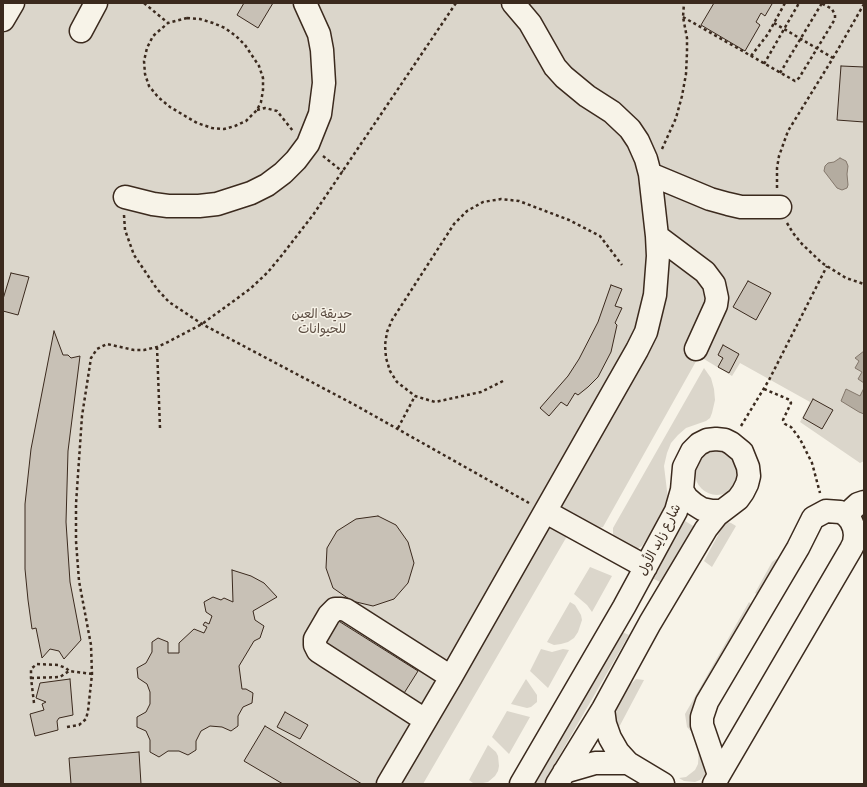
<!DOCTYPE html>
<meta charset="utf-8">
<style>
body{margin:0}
#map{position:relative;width:867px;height:787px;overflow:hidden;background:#f7f3e8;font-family:Pangolin,sans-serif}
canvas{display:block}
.frame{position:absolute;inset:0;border:4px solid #3b2a1e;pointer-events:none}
</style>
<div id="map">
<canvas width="867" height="787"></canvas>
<div class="frame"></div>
</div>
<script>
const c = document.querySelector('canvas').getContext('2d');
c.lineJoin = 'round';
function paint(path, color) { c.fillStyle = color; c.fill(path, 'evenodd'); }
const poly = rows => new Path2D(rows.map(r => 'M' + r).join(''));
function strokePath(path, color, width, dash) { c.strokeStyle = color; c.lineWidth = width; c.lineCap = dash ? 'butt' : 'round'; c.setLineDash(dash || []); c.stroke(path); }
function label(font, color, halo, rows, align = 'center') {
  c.font = font + ' Pangolin,"Playpen Sans Arabic",sans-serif'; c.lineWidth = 3; c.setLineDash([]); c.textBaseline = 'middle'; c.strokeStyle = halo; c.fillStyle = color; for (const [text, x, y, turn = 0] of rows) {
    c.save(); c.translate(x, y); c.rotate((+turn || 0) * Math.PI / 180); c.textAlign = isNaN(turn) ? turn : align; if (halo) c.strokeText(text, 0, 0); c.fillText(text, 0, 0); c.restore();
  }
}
paint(poly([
 [3,3,864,3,864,461,860,463,800,422,810,402,740,363,732,376,699,356,603,527,596,529,577,519,423,784,3,784],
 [704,368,711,378,714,389,715,400,712,413,710,418,706,421,686,428,678,435,671,443,667,453,664,466,668,499,664,514,642,546,637,549,631,550,613,537,613,528],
 '695 473a22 22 0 1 1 44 0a22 22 0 1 1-44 0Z',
 [685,521,695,527,662,583,652,578],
 [727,522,731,523,736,526,712,567,704,561,723,526],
 [776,559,781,559,761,596,755,593,772,562],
 [590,567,612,576,592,612,587,605,574,594],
 [570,602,575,605,581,615,582,620,578,632,574,638,568,642,561,644,554,645,547,642],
 [749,602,752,605,692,710,691,716,695,736,687,727,685,714],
 [622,632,629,635,543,784,535,784],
 [541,649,552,652,563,649,569,650,548,688,530,671],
 [526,679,537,695,537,702,531,707,527,708,511,704],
 [636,679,644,680,617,731,614,721,616,709,630,685],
 [507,711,530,717,509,754,492,737],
 [488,745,496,752,498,756,499,766,498,771,495,776,488,782,483,783,473,783,469,780],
 [699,748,708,768,707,773,700,780,695,782,684,781,679,778,686,777,695,770,698,764]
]), '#dbd6cb');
const water = poly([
 [840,158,846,161,848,166,847,174,848,185,847,188,842,190,837,188,824,171,825,166,828,163,834,162,840,158],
 [864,351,864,383,858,379,862,372,855,368,859,361,855,358,864,351],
 [864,388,864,414,859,412,841,401,846,389,860,396,864,388]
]);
paint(water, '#b4aca0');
strokePath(water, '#84786c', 1);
const building = poly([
 [244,3,273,3,258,28,237,15,244,3],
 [714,3,772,3,772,4,765,16,761,13,756,22,760,25,745,51,701,25,714,3],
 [841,66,864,67,864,122,837,120,841,66],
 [11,273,29,277,18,315,3,311,3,299,11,273],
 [748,281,771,293,756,320,733,307,748,281],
 [611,285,622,289,615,306,622,308,615,323,617,325,611,352,598,377,588,387,578,395,575,393,567,406,561,402,549,416,540,408,568,376,579,359,598,322,611,285],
 [54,331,63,355,68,355,71,358,80,356,68,451,66,522,70,582,81,640,64,659,59,651,50,649,42,658,36,628,32,629,28,600,25,569,25,504,31,449,54,331],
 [723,345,739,354,729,373,718,367,723,358,718,355,723,345],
 [813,399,833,410,822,429,803,418,813,399],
 [378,516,396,525,408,542,414,563,408,583,394,599,373,606,352,601,333,588,326,568,327,548,337,531,356,519,378,516],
 [232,570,251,576,264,583,277,597,253,611,255,620,264,626,260,638,254,641,239,666,242,689,246,689,253,693,252,703,243,707,238,716,238,726,231,731,222,727,210,726,201,731,196,741,196,750,188,755,179,751,168,751,159,757,150,752,150,740,146,731,137,727,137,717,146,712,150,704,150,692,147,684,138,678,137,668,146,663,152,652,152,642,158,638,168,642,168,653,179,653,179,643,194,629,204,633,207,627,203,625,205,622,209,624,212,616,206,612,204,602,213,597,221,600,224,598,233,602,232,570],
 [337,620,418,671,401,698,320,646,337,620],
 [70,679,73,715,59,718,57,721,58,730,35,736,30,714,44,710,42,704,46,702,36,698,40,683,70,679],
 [285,712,308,725,300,739,277,727,285,712],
 [265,726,362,784,283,784,244,761,265,726],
 [139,752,141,784,71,784,69,758,139,752]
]);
paint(building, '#c8c1b6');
strokePath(building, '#3b2a1e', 1);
const minor = poly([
 [3,20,13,3],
 [81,31,96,3],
 [650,174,710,199,728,204,741,207,780,207],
 [125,197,153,204,168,206,199,206,217,204,251,193,267,185,283,173,296,160,308,144,320,114,324,83,322,50,319,34,305,3],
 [657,236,705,272,714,284,717,298,716,305,696,349],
 [682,490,687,498,694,504,702,509,712,511,721,511],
 [546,512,646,567],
 [846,515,858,504,864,502],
 [603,709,605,724,610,738,618,752,628,763,663,784],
 [425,720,318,651,315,645,315,639,329,615,335,609,341,609,346,610,451,677],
 [564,772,595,763,628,763],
 [388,784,451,677,637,350,646,332,655,295,658,256,657,236,650,174,646,159,638,141,630,129,612,112,587,96,564,77,555,67,530,23,513,3],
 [521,784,624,607,676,511,682,490,684,467,692,451,699,444,707,440,716,439,725,440,731,443,742,452,748,467,749,476,747,484,743,492,738,499,717,515,706,529,650,623,603,709,557,784],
 [714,784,719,775,851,549,854,543,855,535,854,528,851,521,846,515,840,512,826,511,813,518,798,548,707,702,702,717,702,725,719,775]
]);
strokePath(minor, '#3b2a1e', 25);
strokePath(poly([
 [144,3,168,23],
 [683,17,795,81,799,78,835,19,835,15,832,9,821,3],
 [187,18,200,19,213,23,225,28,236,36,245,45,259,66,263,78,263,90,261,102,257,110,246,121,235,126,224,129,212,128,197,123,170,107,158,97,149,86,145,74,144,61,147,48,153,36,168,23,187,18],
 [774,23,833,58],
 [751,56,768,34,785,3],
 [764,64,799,3],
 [780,73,822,3],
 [257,110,265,108,277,111,293,131],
 [662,149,676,118,682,96,686,74,687,52,687,38,683,17,684,3],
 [323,156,343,172],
 [777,188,777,168,779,156,788,131,833,58,864,4],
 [124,215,125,230,134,255,157,289,169,302,202,324,355,405,529,503],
 [787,223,793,233,802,244,822,263,846,278,864,284],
 [157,347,160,428],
 [503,381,481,392,435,402,415,396,397,382,390,371,386,358,385,345,387,332,392,320,454,224,467,211,483,202,501,199,519,201,569,220,600,236,622,265],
 [764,389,790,400,791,403,783,420,785,424,791,427,800,439,812,463,820,493],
 [741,426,769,380,827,266],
 [398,428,415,396],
 [31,678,60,677,69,671],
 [34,703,31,678,31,669,37,664,58,665,66,668,69,671,92,674],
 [67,727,79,725,86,719,88,711,92,674,91,645,79,581,76,541,76,504,82,416,91,358,97,349,107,344,134,350,144,350,157,347,166,343,202,324,250,289,268,272,282,255,313,215,456,3]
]), '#3b2a1e', 2.5, [3, 3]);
strokePath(minor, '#f7f3e8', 22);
label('13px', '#5b4c41', '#f7f3e8', [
 ["حديقة العين",322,315],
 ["للحيوانات",322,330]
]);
label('13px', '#3b2a1e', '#f7f3e8', [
 ["شارع زايد الأول",660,540,-63]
]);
</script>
